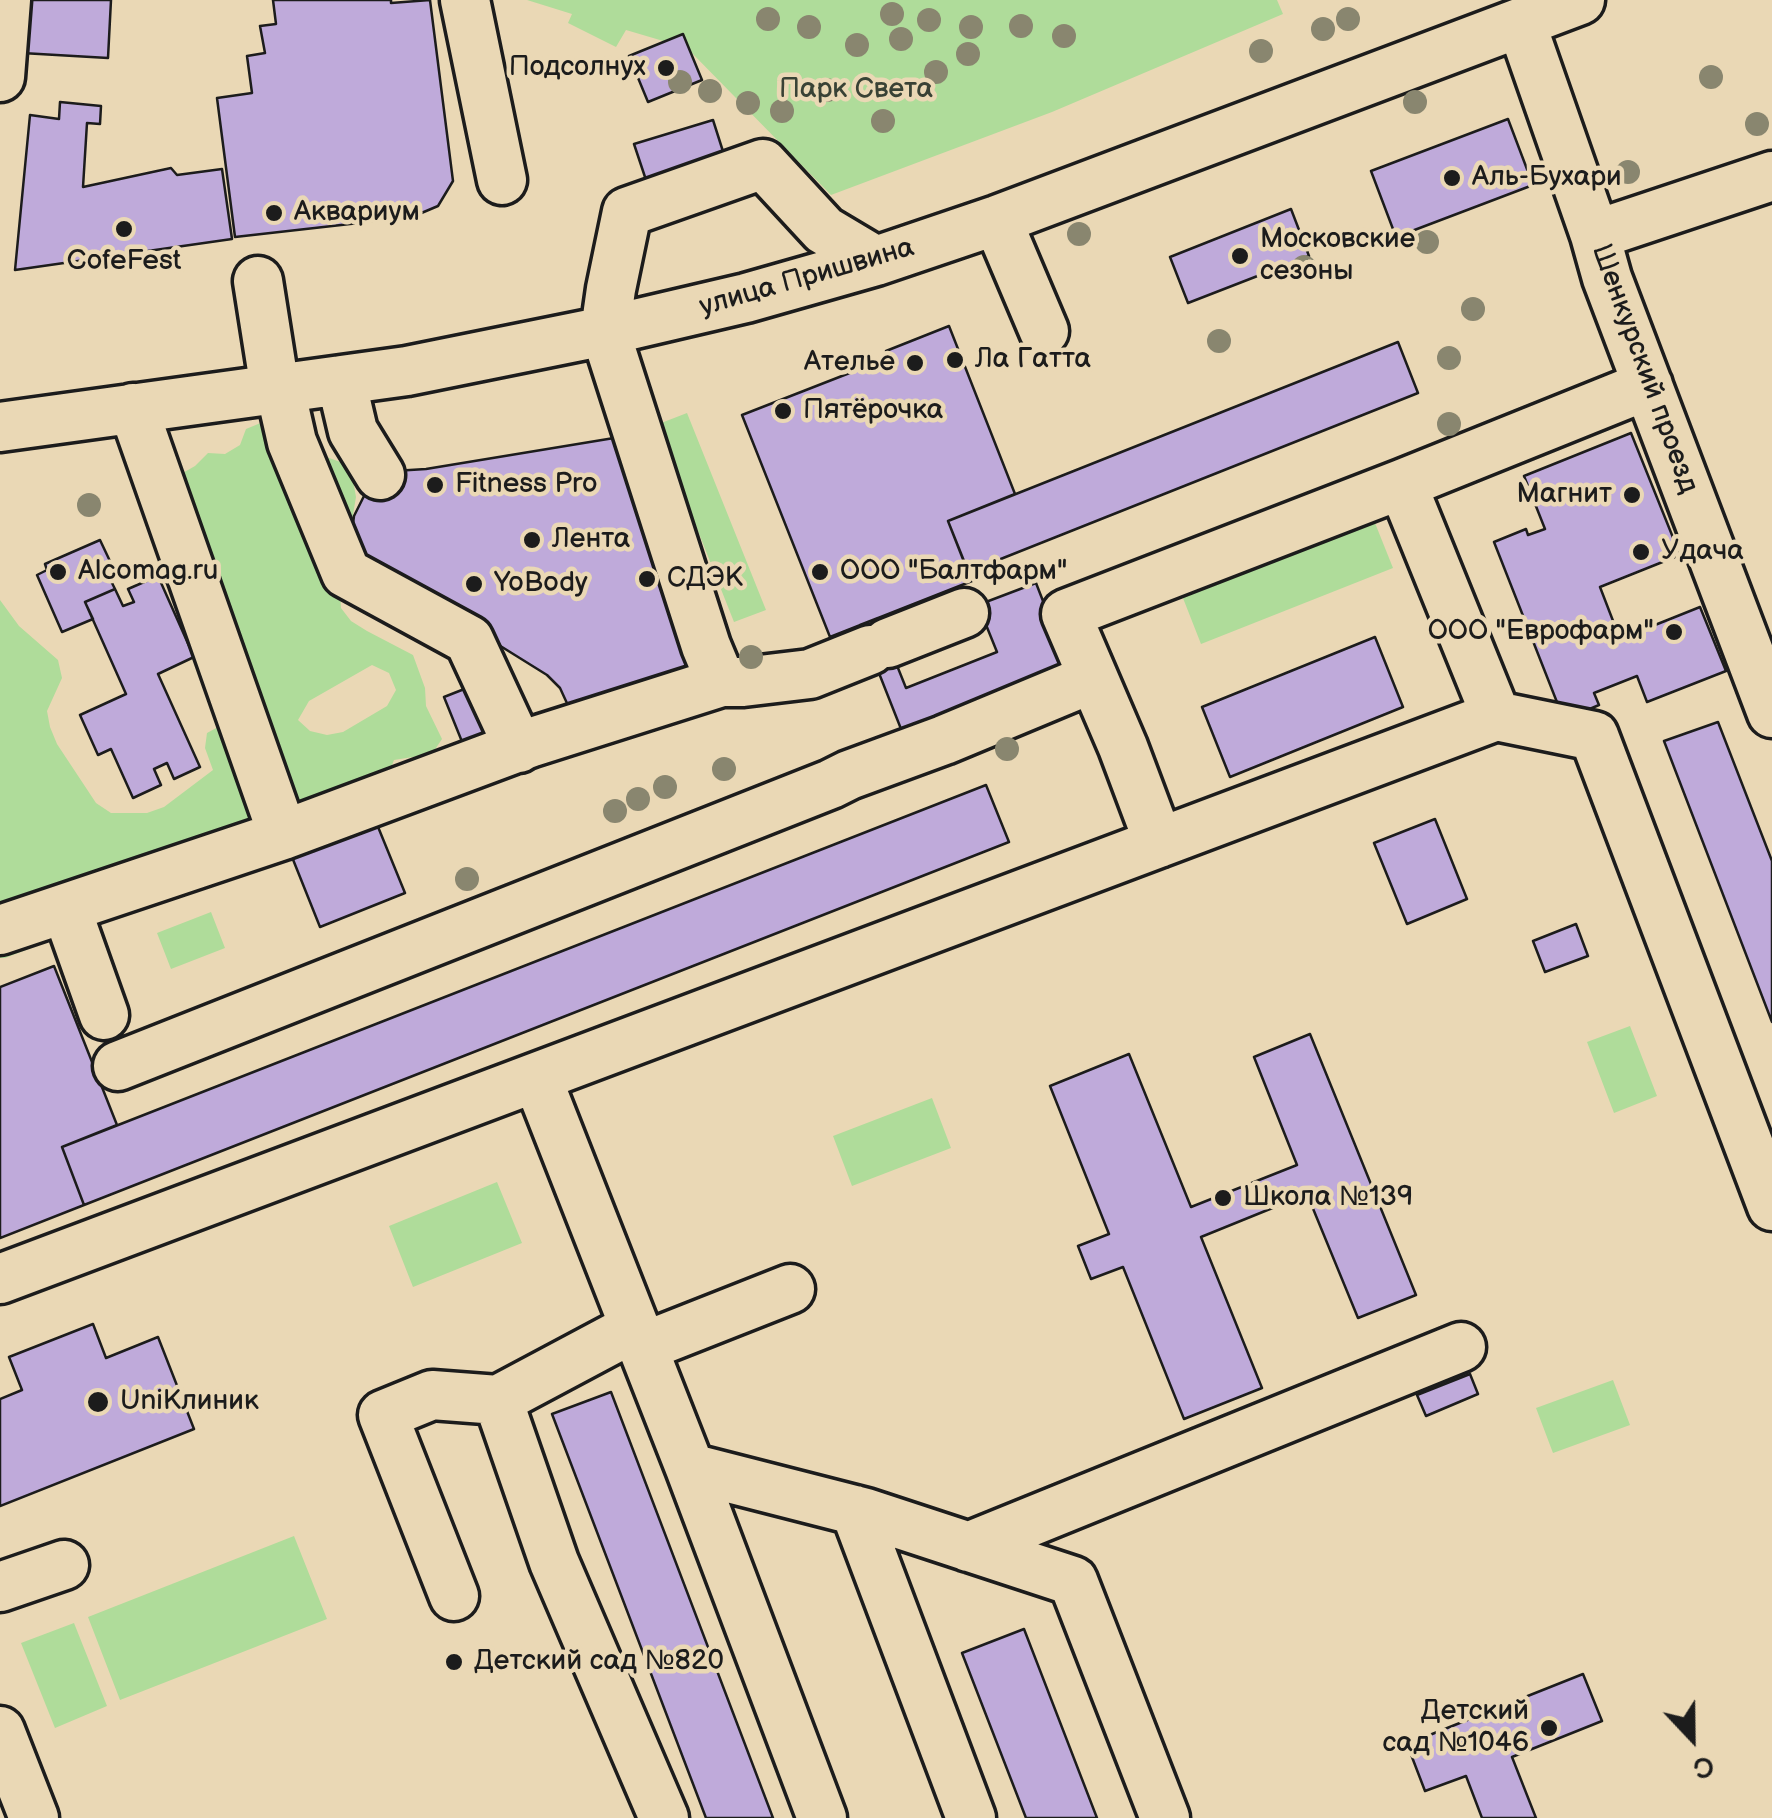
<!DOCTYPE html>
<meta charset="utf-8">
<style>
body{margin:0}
#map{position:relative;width:1772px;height:1818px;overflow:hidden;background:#ead8b5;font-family:"Balsamiq Sans",sans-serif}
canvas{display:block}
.north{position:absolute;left:1642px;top:1688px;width:100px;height:100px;-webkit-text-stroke:8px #ead8b5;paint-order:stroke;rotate:158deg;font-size:28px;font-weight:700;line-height:40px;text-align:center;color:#1c1c1c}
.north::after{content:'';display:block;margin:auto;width:35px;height:45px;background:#1c1c1c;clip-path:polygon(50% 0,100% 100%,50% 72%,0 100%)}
</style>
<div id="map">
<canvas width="1772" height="1818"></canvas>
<div class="north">С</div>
</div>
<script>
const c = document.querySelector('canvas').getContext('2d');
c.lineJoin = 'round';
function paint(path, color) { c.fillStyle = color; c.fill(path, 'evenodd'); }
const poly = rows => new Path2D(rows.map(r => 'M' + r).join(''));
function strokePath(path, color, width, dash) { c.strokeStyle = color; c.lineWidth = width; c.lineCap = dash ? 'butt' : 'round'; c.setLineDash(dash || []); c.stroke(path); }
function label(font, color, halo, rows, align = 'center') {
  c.font = font + ' "Balsamiq Sans",sans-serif'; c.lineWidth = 9; c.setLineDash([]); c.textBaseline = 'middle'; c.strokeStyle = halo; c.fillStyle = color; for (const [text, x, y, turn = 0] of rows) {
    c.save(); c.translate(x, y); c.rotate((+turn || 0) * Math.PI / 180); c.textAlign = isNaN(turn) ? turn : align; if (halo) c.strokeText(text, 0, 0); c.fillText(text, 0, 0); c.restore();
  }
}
paint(poly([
 [527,0,1277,0,1283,14,1052,112,831,195,687,48,626,30,616,47,568,23,572,14],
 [687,413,766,610,734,622,656,425],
 [299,417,316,423,307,439,315,453,349,465,353,480,356,497,340,591,341,608,351,621,367,631,413,655,425,688,426,706,442,739,432,754,394,760,387,778,55,935,39,945,5,958,0,958,0,600,19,626,58,660,62,678,47,711,50,727,57,744,96,803,111,813,147,813,164,807,213,770,205,748,207,733,253,708,181,474,195,466,208,453,225,454,240,445,246,429,263,422],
 [372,665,389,673,396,690,387,706,343,732,327,735,310,731,298,720,309,701],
 [1373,518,1393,568,1201,644,1181,593],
 [211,912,225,948,171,969,157,933],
 [1630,1026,1657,1096,1614,1113,1587,1042],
 [932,1098,951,1148,852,1186,833,1136],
 [497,1182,522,1243,413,1287,389,1226],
 [1613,1380,1630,1425,1553,1453,1536,1408],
 [294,1536,327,1619,120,1700,88,1617],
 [74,1623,107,1706,55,1728,21,1643]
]), '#afdc9a');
const building = poly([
 [25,0,111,0,108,58,22,53,25,0],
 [273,0,391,0,391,3,430,0,453,181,438,206,412,217,235,237,217,98,252,93,247,56,265,53,260,26,276,24,273,0],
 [683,34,702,80,648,102,629,56,683,34],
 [60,102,101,106,100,124,87,123,83,187,171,168,177,175,222,169,232,239,15,270,30,115,59,119,60,102],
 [1508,119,1533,185,1396,237,1371,171,1508,119],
 [713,120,727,164,649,189,634,144,713,120],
 [1291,209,1309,256,1188,303,1170,257,1291,209],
 [949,326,1015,494,948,521,972,581,830,637,742,415,888,358,886,351,949,326],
 [1398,342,1418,393,968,572,948,521,1398,342],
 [1631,433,1680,555,1600,587,1620,639,1700,607,1726,671,1647,702,1637,676,1594,693,1599,705,1564,720,1494,542,1526,529,1528,535,1545,529,1524,476,1631,433],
 [614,438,702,671,571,712,560,688,547,675,359,558,352,531,354,516,367,490,394,471,426,469,614,438],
 [100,540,117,576,110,579,115,589,85,602,93,619,62,632,37,575,47,570,45,564,100,540],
 [158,576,194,657,158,674,200,767,174,779,167,763,154,769,161,785,133,798,111,749,98,755,80,715,126,694,85,602,115,589,123,606,134,602,128,589,158,576],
 [1036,583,1069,668,903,734,860,625,878,618,906,688,997,652,978,605,1036,583],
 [1375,637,1403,707,1230,777,1202,707,1375,637],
 [477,684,502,745,469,759,444,697,477,684],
 [1718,722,1772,861,1772,1022,1664,741,1718,722],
 [986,785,1009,842,84,1205,62,1147,986,785],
 [374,817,405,893,320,927,290,852,374,817],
 [1435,819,1467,899,1407,924,1374,843,1435,819],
 [1576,924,1588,956,1545,972,1533,941,1576,924],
 [54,966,117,1125,62,1147,84,1205,0,1238,0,987,54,966],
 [1310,1034,1416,1295,1358,1318,1307,1194,1201,1237,1262,1388,1184,1419,1123,1267,1091,1279,1078,1246,1109,1234,1050,1086,1129,1054,1191,1207,1297,1165,1254,1057,1310,1034],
 [93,1324,106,1358,158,1337,194,1429,0,1506,0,1399,22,1390,9,1357,93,1324],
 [1470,1374,1478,1394,1426,1416,1417,1395,1470,1374],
 [611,1392,773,1818,706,1818,552,1414,611,1392],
 [1024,1629,1097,1818,1026,1818,962,1653,1024,1629],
 [1583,1674,1602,1721,1512,1757,1536,1818,1482,1818,1466,1776,1425,1791,1407,1744,1583,1674]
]);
paint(building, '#bfaada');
strokePath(building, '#1c1c1c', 2.5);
const minor = poly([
 [465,0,502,180],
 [1521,23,1595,235,1607,278,1772,713],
 [0,77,6,0],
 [997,220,1044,331],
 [1595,235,1772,176],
 [258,281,275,389],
 [341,380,353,431,380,475],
 [280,389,292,442,346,573,469,640,519,748],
 [133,408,283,835],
 [0,427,407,371,605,331,746,298,876,261,997,220,1580,0],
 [1402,484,1496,716],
 [888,643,964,613],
 [721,682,706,646,605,331,611,289,627,212,763,164,824,230,876,261],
 [1159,843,1123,747,1066,614,1402,484,1648,385],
 [66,908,104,1015],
 [0,930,283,835,532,742,721,682,743,682,810,674,870,650],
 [118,1066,831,784,849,775,944,740,1093,678],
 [537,1078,690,1468,822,1818],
 [0,1279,1496,716,1594,736,1772,1206],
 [635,1327,498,1400,554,1562,664,1818],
 [643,1347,790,1289],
 [690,1468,866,1513,1073,1581,1165,1818],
 [855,1510,971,1818],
 [968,1547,1461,1347],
 [0,1587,64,1565],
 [454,1596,383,1415,432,1395,498,1400],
 [0,1731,34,1818]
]);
strokePath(minor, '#1c1c1c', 55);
strokePath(minor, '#ead8b5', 48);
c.fillStyle = '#89866f';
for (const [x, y] of [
 [892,14],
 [768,19],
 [1348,19],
 [929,20],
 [1021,26],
 [809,27],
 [971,27],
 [1323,29],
 [1064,36],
 [901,39],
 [857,45],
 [1261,51],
 [968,54],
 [936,72],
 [1711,77],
 [680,82],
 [827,90],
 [710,91],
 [1415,102],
 [748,103],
 [782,111],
 [883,121],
 [1757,124],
 [1628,172],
 [1079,234],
 [1427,242],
 [1304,267],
 [1473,309],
 [1219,341],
 [1449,358],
 [1449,424],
 [89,505],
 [751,657],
 [1007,749],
 [724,769],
 [665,787],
 [638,799],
 [615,811],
 [467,879]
]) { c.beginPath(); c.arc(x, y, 12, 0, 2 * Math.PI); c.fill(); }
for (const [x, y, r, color] of [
 [666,68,10,"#1c1c1c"],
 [1452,178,10,"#1c1c1c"],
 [274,213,10,"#1c1c1c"],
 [124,229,10,"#1c1c1c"],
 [1240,256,10,"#1c1c1c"],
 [955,360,10,"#1c1c1c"],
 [915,363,10,"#1c1c1c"],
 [783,411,10,"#1c1c1c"],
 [435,485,10,"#1c1c1c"],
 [1632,495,10,"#1c1c1c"],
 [532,540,10,"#1c1c1c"],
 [1641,552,10,"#1c1c1c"],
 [58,572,10,"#1c1c1c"],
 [820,572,10,"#1c1c1c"],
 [647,579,10,"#1c1c1c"],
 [474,584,10,"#1c1c1c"],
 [1674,632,10,"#1c1c1c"],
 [1223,1198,10,"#1c1c1c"],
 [98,1402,12,"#1c1c1c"],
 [454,1662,10,"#1c1c1c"],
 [1549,1728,10,"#1c1c1c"]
]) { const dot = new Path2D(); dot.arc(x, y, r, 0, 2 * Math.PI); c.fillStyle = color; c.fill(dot); strokePath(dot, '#ead8b5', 4); }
label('28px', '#1c1c1c', '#ead8b5', [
 ["Подсолнух",646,68,"right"],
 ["Аль-Бухари",1472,178],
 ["Аквариум",294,213],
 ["Московские",1260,240],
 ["сезоны",1260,272],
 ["CofeFest",124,262,"center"],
 ["Ла Гатта",975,360],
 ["Ателье",895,363,"right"],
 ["Пятёрочка",803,411],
 ["Fitness Pro",455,485],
 ["Магнит",1612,495,"right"],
 ["Лента",552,540],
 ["Удача",1661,552],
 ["Alcomag.ru",78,572],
 ["ООО \"Балтфарм\"",840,572],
 ["СДЭК",667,579],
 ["YoBody",494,584],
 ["ООО \"Еврофарм\"",1654,632,"right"],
 ["Школа №139",1243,1198],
 ["UniКлиник",120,1402],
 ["Детский сад №820",474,1662],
 ["Детский",1529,1712,"right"],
 ["сад №1046",1529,1744,"right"]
], 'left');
label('28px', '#394235', '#ead8b5', [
 ["Парк Света",856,90]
]);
label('28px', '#1c1c1c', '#ead8b5', [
 ["улица Пришвина",807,278,-16],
 ["Шенкурский проезд",1644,369,70]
]);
</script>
